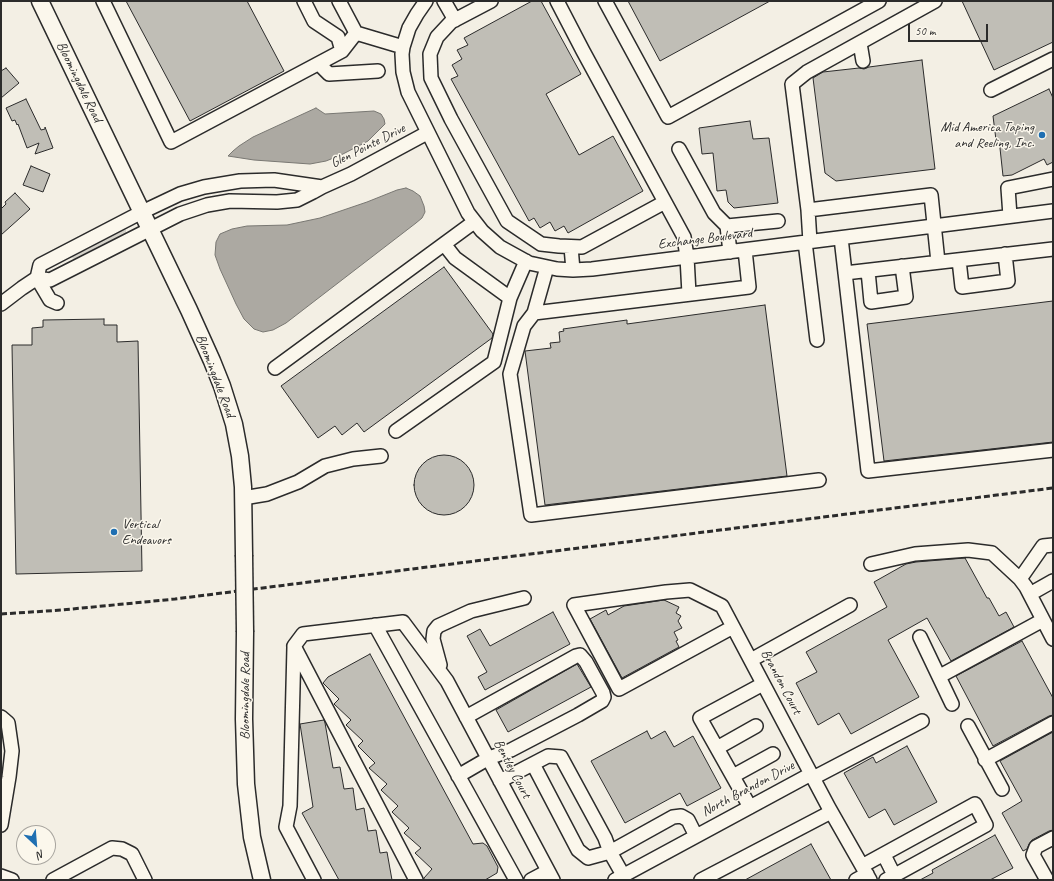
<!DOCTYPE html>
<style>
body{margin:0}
#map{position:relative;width:1054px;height:881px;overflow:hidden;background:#f3efe4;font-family:Caveat,sans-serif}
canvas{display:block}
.frame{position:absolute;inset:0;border:2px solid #2b2b2b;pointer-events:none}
.north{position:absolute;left:16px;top:825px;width:40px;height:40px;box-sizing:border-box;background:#fbf7ec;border:1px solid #a8a59f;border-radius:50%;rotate:154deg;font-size:11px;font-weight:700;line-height:16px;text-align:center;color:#2b2b2b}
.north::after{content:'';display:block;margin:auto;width:14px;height:18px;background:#1f6fb2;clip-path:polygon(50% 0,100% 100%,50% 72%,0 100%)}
.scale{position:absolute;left:908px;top:24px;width:80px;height:18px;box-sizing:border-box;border:2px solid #2b2b2b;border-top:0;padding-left:5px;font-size:12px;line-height:14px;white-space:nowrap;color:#2b2b2b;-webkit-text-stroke:3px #fbf7ec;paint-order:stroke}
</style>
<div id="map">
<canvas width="1054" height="881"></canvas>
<div class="frame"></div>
<div class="north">N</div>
<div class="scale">50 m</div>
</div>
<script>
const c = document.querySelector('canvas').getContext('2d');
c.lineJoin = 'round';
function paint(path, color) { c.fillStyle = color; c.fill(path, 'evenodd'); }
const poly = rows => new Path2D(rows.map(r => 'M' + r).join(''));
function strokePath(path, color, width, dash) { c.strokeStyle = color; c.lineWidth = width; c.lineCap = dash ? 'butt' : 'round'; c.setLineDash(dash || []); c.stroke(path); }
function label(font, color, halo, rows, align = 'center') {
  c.font = font + ' Caveat,sans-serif'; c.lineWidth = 3; c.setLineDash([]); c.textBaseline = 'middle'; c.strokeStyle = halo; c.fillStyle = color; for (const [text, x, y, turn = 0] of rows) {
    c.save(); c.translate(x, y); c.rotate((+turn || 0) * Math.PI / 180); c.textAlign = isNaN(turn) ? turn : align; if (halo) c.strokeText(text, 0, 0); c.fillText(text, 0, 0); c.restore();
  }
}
paint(poly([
 [124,228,126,230,126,234,74,259,71,257,71,256]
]), '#d5d2c9');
const water = poly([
 [316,108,325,114,374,111,381,114,384,119,385,124,368,141,341,155,326,161,310,164,254,160,228,156,233,151,239,146,253,137,316,108],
 [406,188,413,191,420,196,424,206,425,212,422,218,416,223,286,323,273,330,263,332,254,329,244,319,236,304,220,269,215,255,216,242,220,234,232,229,247,226,287,225,320,218,367,202,397,190,406,188]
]);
paint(water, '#aca9a2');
strokePath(water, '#787772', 1);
const building = poly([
 [126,1,247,1,284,71,190,121,126,1],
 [532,1,541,1,581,74,546,94,579,155,613,136,643,191,568,233,564,226,555,231,550,222,540,228,534,218,529,221,451,79,458,76,452,65,462,59,457,50,468,45,464,38,532,1],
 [628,1,770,1,660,61,628,1],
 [962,1,1053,1,1053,42,994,70,962,1],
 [922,60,935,169,836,181,825,173,813,78,823,72,859,68,864,69,869,67,922,60],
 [6,68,19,83,1,98,1,71,6,68],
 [1049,89,1053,98,1053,162,1047,165,1044,159,1012,175,1003,176,999,139,996,140,993,116,1049,89],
 [26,99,41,130,45,129,45,127,53,148,35,154,39,143,27,148,18,124,17,125,15,120,12,121,6,108,26,99],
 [750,121,753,139,769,138,778,203,734,208,728,202,726,190,717,191,713,153,702,154,699,128,750,121],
 [31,166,50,174,43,192,23,185,31,166],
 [15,193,30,209,1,235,1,209,6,204,5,202,15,193],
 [444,267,493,334,492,338,364,432,357,423,342,435,335,426,318,438,281,386,444,267],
 [1053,301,1053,442,884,461,867,324,1053,301],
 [765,305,787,476,545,505,525,351,551,348,550,343,560,342,559,332,564,331,563,329,627,320,627,324,765,305],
 [104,319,104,325,117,325,117,342,138,341,142,571,16,574,12,345,32,345,32,328,43,327,43,320,104,319],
 '414 485a30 30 0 1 1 60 0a30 30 0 1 1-60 0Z',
 [965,558,987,598,989,598,999,616,1006,612,1014,627,951,661,927,618,888,640,919,697,851,734,839,713,818,725,796,683,817,672,806,652,887,607,874,582,906,564,916,562,965,558],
 [664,600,679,607,676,613,681,616,678,621,682,628,674,632,678,640,676,641,679,647,622,678,590,619,606,610,608,615,624,606,664,600],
 [553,612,570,644,485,690,478,677,487,672,467,636,480,629,490,646,553,612],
 [1022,641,1053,698,1053,715,1049,716,993,746,956,676,1022,641],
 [370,654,473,844,483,843,487,846,498,867,497,873,485,880,424,880,424,878,432,869,415,853,421,848,404,833,409,828,392,812,398,806,381,790,387,784,369,768,375,763,358,746,363,741,346,725,351,720,334,704,339,699,323,683,328,677,370,654],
 [577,664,591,687,508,732,496,710,577,664],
 [324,720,325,723,333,768,340,767,344,789,353,788,356,810,364,808,368,831,376,830,380,853,387,852,392,880,339,880,302,813,313,807,300,724,324,720],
 [647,731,651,739,665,731,674,747,693,736,721,788,687,806,680,793,625,823,591,761,647,731],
 [1053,732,1053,830,1049,831,1032,840,1029,844,1027,849,1023,851,1002,813,1022,801,1000,761,1053,732],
 [907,746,937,802,894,825,885,809,869,818,844,773,873,757,876,763,907,746],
 [995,835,1013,868,990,880,920,880,933,873,932,870,995,835],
 [811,844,831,880,745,880,811,844]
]);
paint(building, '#c0beb6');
strokePath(building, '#2b2b2b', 1);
const minor = poly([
 [103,1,171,142,342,51,356,33],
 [304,1,314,21,338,37,342,51],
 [339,1,356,33,403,47],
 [426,1,417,14,409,28,403,47,402,54,403,72,408,92,468,213,482,231,500,247,529,263,557,269,573,270,592,269,1053,211],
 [444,1,455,20],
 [491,1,451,22,437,37,430,54,431,78,451,119,507,221,541,244,559,246,582,247,665,202],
 [557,1,583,51,684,237,687,257,689,294],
 [605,1,668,117,879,1],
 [860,43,863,61],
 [319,64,329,74,378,71],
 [991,90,1053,59],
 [679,149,714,213,727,226],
 [808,210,792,84,807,72,935,1],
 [1010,216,1008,188,1053,179],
 [841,238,868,471,1053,450],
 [805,242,817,340],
 [810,242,808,210,931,195,938,262],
 [444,244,455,258,510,298],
 [571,247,573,270],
 [745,250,749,287,534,313,524,326,510,374,531,515,819,480],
 [730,252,727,226,778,221],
 [959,260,962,287,1008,281,1005,254],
 [868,271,871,302,906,297,902,266],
 [845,273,1053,249],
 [37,278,40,265,142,212,180,194,204,187,240,181,274,180,322,187],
 [37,278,50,300,57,303],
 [1,304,22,288,37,278,50,280,180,214,207,205,230,201,277,202,297,200,313,192,322,187,351,174,427,133],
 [534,313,547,267],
 [275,368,474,222],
 [396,431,494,362,510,298,526,261],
 [243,498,267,494,298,482,325,466,353,459,381,456],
 [871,564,915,554,968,550,992,553,1020,579,1026,587,1053,639],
 [1020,579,1043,546,1053,545],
 [1030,594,1053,581],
 [375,625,516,880],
 [733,627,619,689,574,605,666,592,690,590,722,606,731,623,829,808,870,880],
 [920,637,952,704],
 [294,647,290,806,286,827,314,880],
 [751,660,850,605],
 [440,665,433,639,434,631,438,626,471,611,524,598],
 [940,676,1043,620],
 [1,717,8,723,12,751,9,777,1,825],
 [968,726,1002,789],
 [717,748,756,726],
 [985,760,1053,723],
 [458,776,489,758,511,750,578,715,602,701,604,697,603,693,586,662,580,655,576,656,558,666,466,717],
 [733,776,773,754],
 [813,778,922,721],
 [500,781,548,756,561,757,605,838,610,852,588,858,578,850,533,764],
 [750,807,700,718,763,684],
 [884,855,894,875],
 [862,866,975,804,986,825,886,880],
 [623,875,610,852,673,817,681,816,688,820,696,836],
 [1,876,12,880],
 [53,880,112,848,122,849,132,854,145,880],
 [416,880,294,646,303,634,403,622,447,681,553,880],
 [531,880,548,871],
 [615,880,811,774],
 [701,880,831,812],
 [856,880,867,874],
 [1047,880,1033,855,1036,847,1053,838]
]);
const major = poly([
 [40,1,189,310,212,361,222,386,234,424,240,456,243,487,244,555],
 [245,632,244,719,246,784,252,837,262,880]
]);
strokePath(minor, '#2b2b2b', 16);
strokePath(major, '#2b2b2b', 19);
strokePath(minor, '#fbf7ec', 13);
strokePath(major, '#fbf7ec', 16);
strokePath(poly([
 [1,614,62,610,175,599,1053,488]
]), '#2b2b2b', 3, [6, 3]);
const majorBridge = poly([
 [244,555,245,632]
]);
strokePath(majorBridge, '#2b2b2b', 19, []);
strokePath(majorBridge, '#fbf7ec', 16);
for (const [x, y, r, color] of [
 [1042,135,4,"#1f6fb2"],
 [114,532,4,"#1f6fb2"]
]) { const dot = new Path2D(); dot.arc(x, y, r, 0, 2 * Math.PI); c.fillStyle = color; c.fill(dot); strokePath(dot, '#fbf7ec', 1.5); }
label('14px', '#2b2b2b', '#fbf7ec', [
 ["Bloomingdale Road",79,82,64],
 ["Glen Pointe Drive",368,146,-27],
 ["Exchange Boulevard",705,239,-7],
 ["Bloomingdale Road",215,376,69],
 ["Brandon Court",781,682,62],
 ["Bloomingdale Road",245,696,-90],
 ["Bentley Court",512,769,62],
 ["North Brandon Drive",748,789,-28]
]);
label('14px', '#2b2b2b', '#fbf7ec', [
 ["Mid America Taping",1034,127],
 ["and Reeling, Inc.",1034,143],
 ["Vertical",122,524,"left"],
 ["Endeavors",122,540,"left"]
], 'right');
</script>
